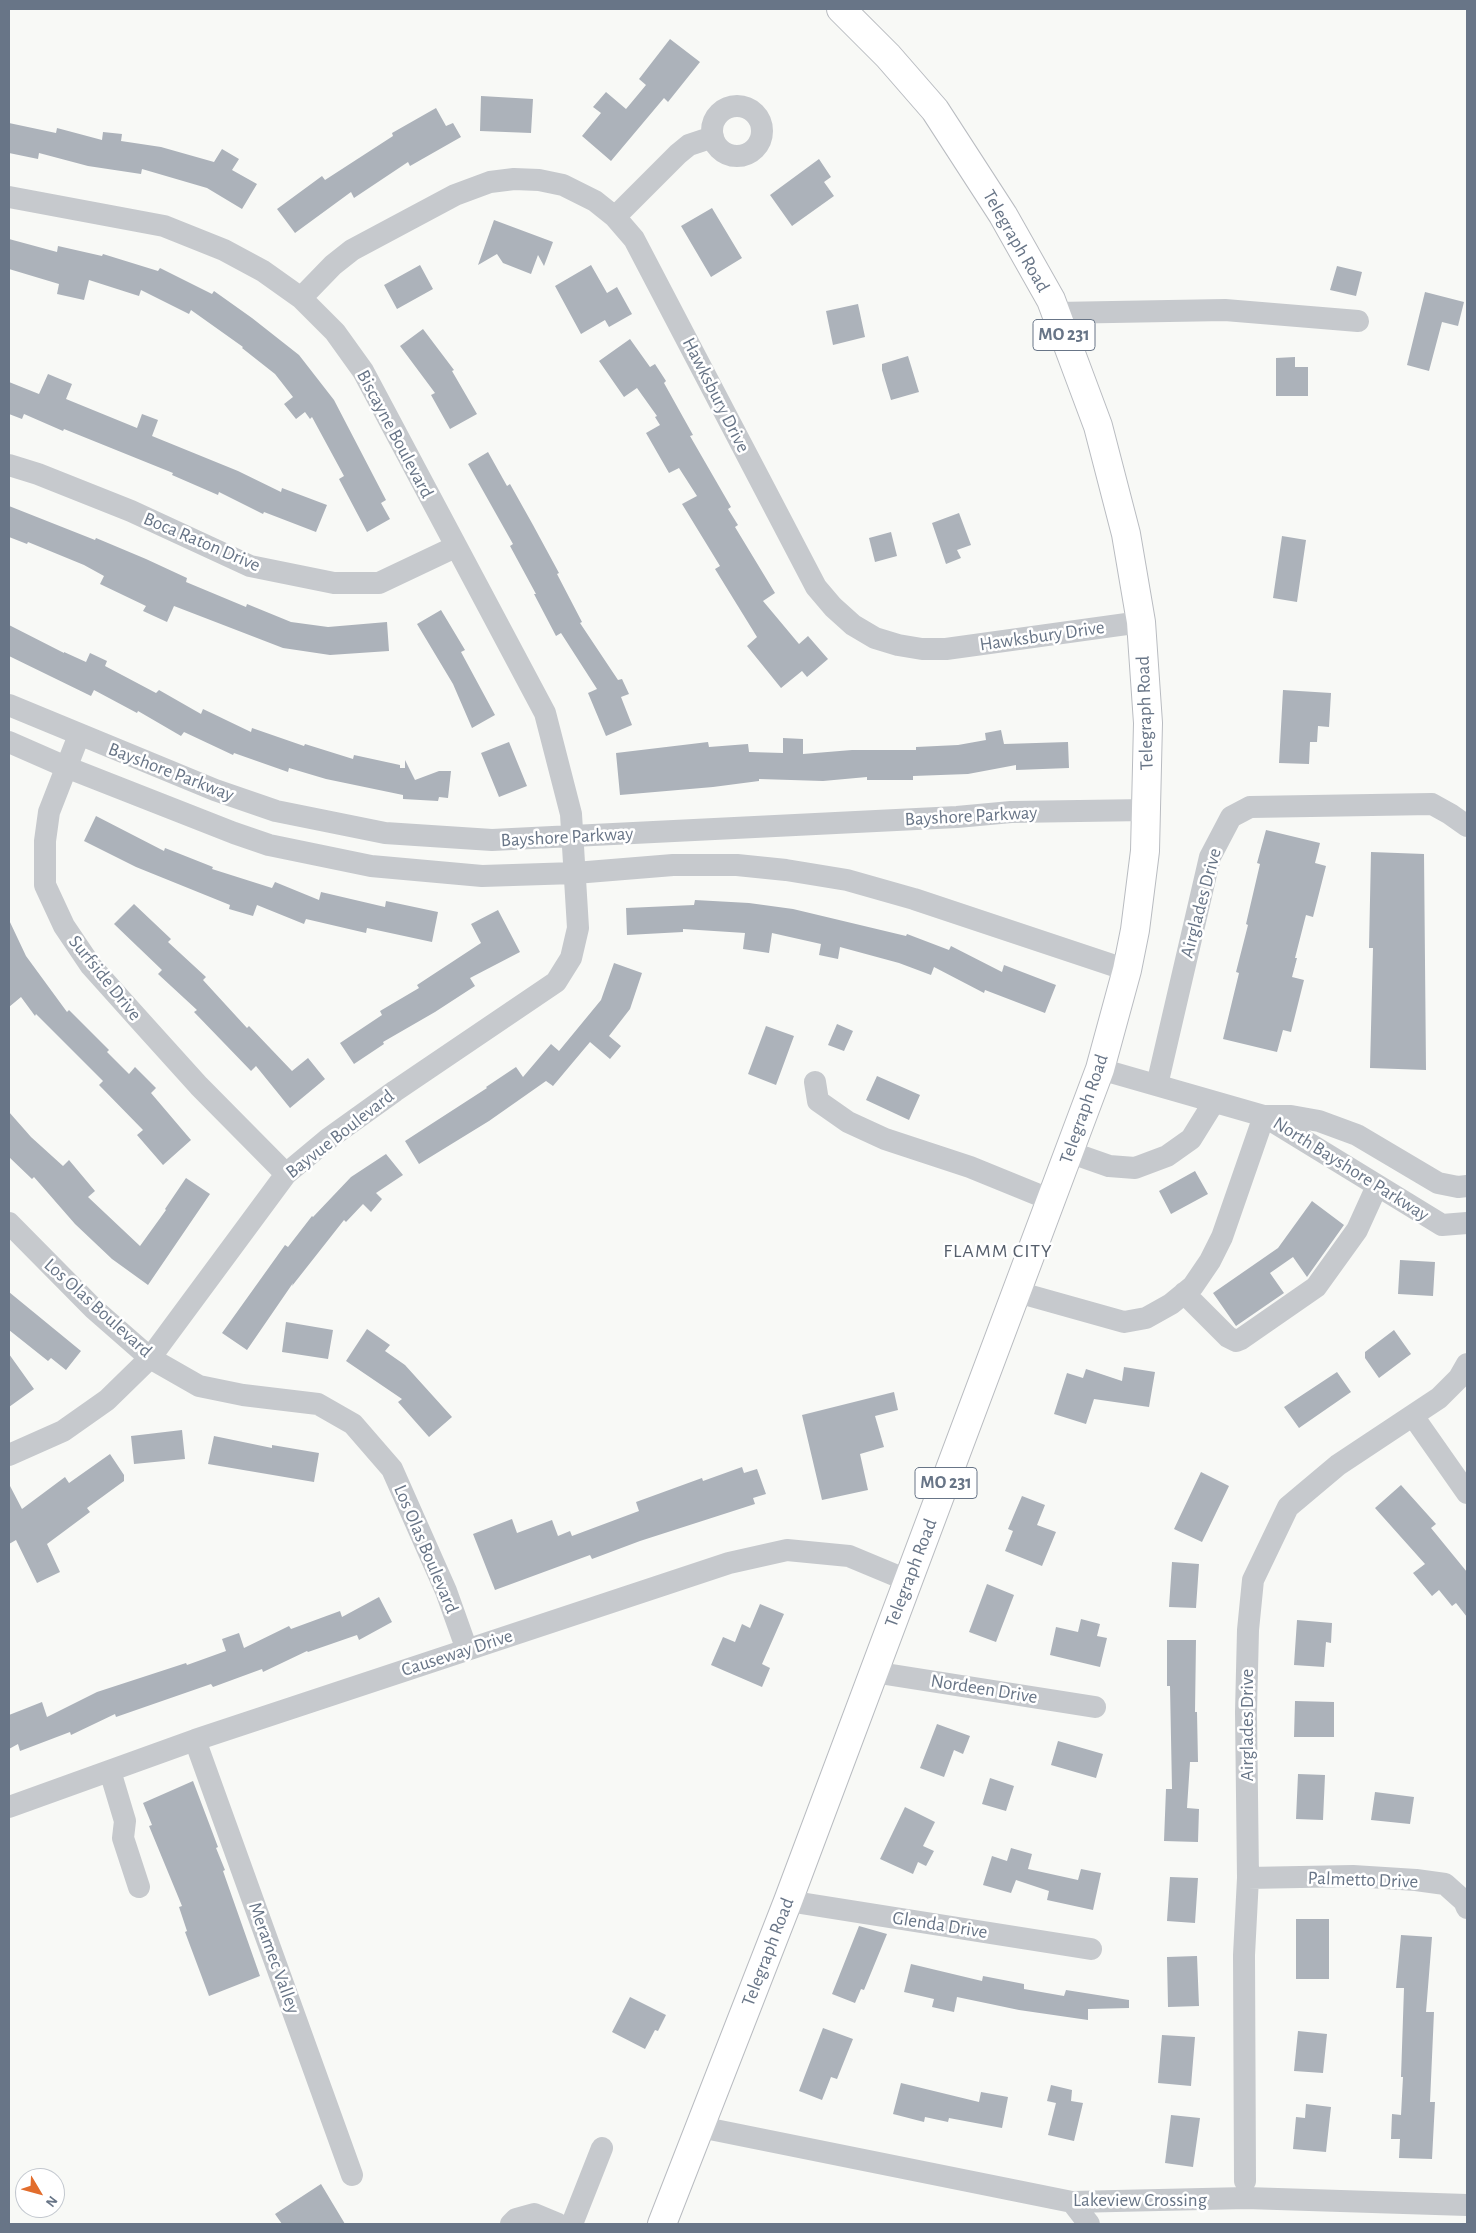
<!DOCTYPE html>
<style>
body{margin:0}
#map{position:relative;width:1476px;height:2233px;overflow:hidden;background:#f8f9f6;font-family:"Alegreya Sans",sans-serif}
canvas{display:block}
.frame{position:absolute;inset:0;border:10px solid #687587;pointer-events:none}
.north{position:absolute;left:15px;top:2168px;width:50px;height:50px;box-sizing:border-box;background:#fff;border:1px solid #c3c8cf;border-radius:50%;rotate:127deg;font-size:14px;font-weight:700;line-height:20px;text-align:center;color:#687587}
.north::after{content:'';display:block;margin:auto;width:18px;height:22px;background:#e26d2d;clip-path:polygon(50% 0,100% 100%,50% 72%,0 100%)}
</style>
<div id="map">
<canvas width="1476" height="2233"></canvas>
<div class="frame"></div>
<div class="north">N</div>
</div>
<script>
const c = document.querySelector('canvas').getContext('2d');
c.lineJoin = 'round';
function paint(path, color) { c.fillStyle = color; c.fill(path, 'evenodd'); }
const poly = rows => new Path2D(rows.map(r => 'M' + r).join(''));
function strokePath(path, color, width, dash) { c.strokeStyle = color; c.lineWidth = width; c.lineCap = dash ? 'butt' : 'round'; c.setLineDash(dash || []); c.stroke(path); }
function label(font, color, halo, rows, align = 'center') {
  c.font = font + ' "Alegreya Sans",sans-serif'; c.lineWidth = 5; c.setLineDash([]); c.textBaseline = 'middle'; c.strokeStyle = halo; c.fillStyle = color; for (const [text, x, y, turn = 0] of rows) {
    c.save(); c.translate(x, y); c.rotate((+turn || 0) * Math.PI / 180); c.textAlign = isNaN(turn) ? turn : align; if (halo) c.strokeText(text, 0, 0); c.fillText(text, 0, 0); c.restore();
  }
}
paint(poly([
 [670,39,700,62,668,102,664,98,611,161,582,136,601,113,593,107,606,92,626,109,646,85,639,79],
 [481,96,533,99,531,133,480,131],
 [436,108,446,126,453,123,461,137,410,166,408,162,354,198,351,192,295,233,277,209,322,176,325,180,393,136,392,133],
 [9,123,56,133,57,128,102,140,103,132,122,134,121,141,161,147,214,162,222,149,239,159,232,170,257,184,242,209,207,188,142,169,141,174,88,166,39,153,38,159,9,153],
 [819,159,831,177,824,182,834,196,792,226,770,195],
 [712,208,742,258,711,277,681,226],
 [494,220,553,242,544,266,538,255,531,274,503,263,497,254,478,265],
 [9,239,57,252,58,246,102,256,103,254,158,271,160,268,212,294,214,291,252,318,299,355,334,400,386,500,381,503,390,519,367,532,339,479,344,476,312,417,310,419,305,412,296,419,284,404,293,397,275,374,242,348,243,347,191,310,189,314,141,290,139,296,89,280,84,300,57,294,59,284,9,269],
 [420,265,433,289,397,309,384,285],
 [591,265,607,293,617,287,632,314,609,327,605,320,581,334,555,286],
 [1337,266,1362,272,1356,296,1330,290],
 [1425,292,1464,302,1458,326,1442,322,1429,371,1407,365],
 [858,304,865,337,833,345,826,311],
 [423,329,454,370,452,371,477,414,450,429,431,395,435,393,400,346],
 [630,339,650,367,655,364,666,381,664,383,693,435,690,436,731,507,728,509,738,525,735,527,775,593,763,601,799,644,808,636,828,659,807,677,802,671,781,688,747,646,757,637,715,569,720,566,682,504,697,496,679,468,669,473,646,433,660,425,655,417,657,416,637,388,624,397,599,361],
 [908,356,919,392,891,400,882,370,882,364],
 [1295,357,1295,367,1308,367,1308,396,1276,396,1276,358],
 [48,374,72,384,66,399,137,428,142,414,158,420,152,436,238,471,281,492,282,488,327,505,316,532,264,512,263,514,219,492,218,495,172,475,173,473,64,429,63,431,24,414,22,419,9,414,9,382,39,394],
 [488,452,507,486,510,484,533,525,559,573,557,574,582,622,580,623,618,680,622,679,629,694,621,697,632,725,606,736,588,693,597,689,561,633,556,636,534,594,536,594,510,546,513,544,468,464],
 [9,506,95,540,96,538,146,559,187,578,186,582,246,607,247,604,291,622,328,627,387,622,389,651,330,655,283,648,174,606,167,622,143,611,146,606,100,584,104,576,84,565,28,542,27,544,9,537],
 [959,513,971,545,957,550,961,558,946,564,932,523],
 [891,532,897,556,875,562,869,538],
 [1282,536,1306,540,1297,602,1273,598],
 [441,610,465,650,461,652,495,715,472,728,453,684,417,624],
 [9,625,64,653,64,652,86,662,90,653,107,661,105,666,156,693,159,690,201,714,203,709,251,732,252,728,304,746,305,744,353,759,354,755,400,765,400,768,405,768,405,760,415,780,439,771,451,771,448,798,439,797,438,801,403,799,403,795,326,779,289,768,288,772,234,753,233,755,184,732,181,736,138,711,137,713,94,690,91,696,9,656],
 [1283,690,1331,693,1329,727,1318,726,1317,742,1310,742,1309,764,1279,763],
 [1001,730,1004,744,1068,742,1069,768,1016,770,1016,765,968,774,913,776,913,780,867,780,867,777,823,781,759,779,759,781,713,787,620,795,616,753,708,742,709,747,748,744,749,752,783,753,783,738,803,739,803,754,852,750,916,750,916,747,958,745,986,740,985,733],
 [509,742,527,786,499,797,481,753],
 [96,816,164,851,165,848,213,867,212,869,272,888,275,882,319,900,321,892,385,907,386,901,438,912,432,942,367,928,366,933,306,919,304,924,257,905,253,916,229,909,230,905,136,867,84,841],
 [1266,830,1320,843,1315,863,1326,866,1313,917,1306,915,1295,958,1297,958,1292,977,1304,980,1291,1032,1283,1030,1277,1052,1223,1039,1239,973,1236,972,1248,925,1246,924,1260,864,1257,863],
 [1371,852,1424,854,1426,1070,1370,1068,1373,948,1369,948],
 [695,900,749,903,793,909,906,936,907,934,949,950,951,946,1002,972,1004,965,1056,985,1045,1013,985,990,984,993,934,967,931,975,899,963,840,947,838,959,819,955,821,944,772,933,769,953,743,949,745,933,683,929,683,932,627,935,626,908,694,905],
 [134,904,171,939,168,942,206,977,203,980,247,1028,249,1026,292,1071,308,1058,325,1079,290,1108,256,1066,251,1071,194,1012,197,1010,158,974,162,970,114,924],
 [498,910,520,952,470,978,475,986,435,1012,383,1042,384,1044,354,1064,340,1043,382,1015,380,1011,419,988,417,985,481,943,471,924],
 [9,920,26,956,67,1012,69,1010,109,1050,107,1052,129,1074,135,1067,156,1088,151,1093,191,1140,163,1165,137,1135,143,1130,99,1085,103,1081,36,1014,35,1016,21,997,9,1007],
 [614,963,642,973,630,1009,609,1036,621,1046,610,1059,590,1042,553,1086,546,1081,489,1121,419,1164,405,1141,487,1088,486,1087,516,1067,523,1077,551,1044,559,1051,601,1000],
 [837,1024,853,1031,844,1051,828,1045],
 [766,1026,794,1036,776,1085,748,1074],
 [877,1076,920,1095,909,1120,866,1100],
 [9,1112,31,1137,63,1166,69,1160,95,1191,88,1197,140,1246,166,1210,165,1209,186,1178,210,1194,148,1285,112,1259,75,1224,34,1177,32,1179,9,1157],
 [386,1154,403,1175,376,1193,382,1199,371,1212,363,1204,346,1222,344,1220,292,1286,293,1283,247,1350,222,1333,285,1245,288,1247,312,1216,313,1217,351,1177],
 [1195,1171,1208,1194,1171,1214,1159,1191],
 [1312,1201,1344,1225,1307,1277,1293,1257,1270,1273,1284,1293,1236,1326,1213,1293,1278,1248],
 [1400,1260,1435,1262,1433,1296,1398,1294],
 [9,1292,81,1351,66,1370,51,1358,48,1361,9,1330],
 [286,1322,333,1330,328,1359,282,1352],
 [367,1329,390,1345,385,1351,405,1365,452,1417,429,1437,398,1402,402,1399,346,1361],
 [1394,1330,1411,1354,1379,1378,1365,1358,1365,1352],
 [9,1354,34,1389,9,1407],
 [1124,1367,1155,1372,1149,1407,1094,1399,1086,1424,1054,1414,1067,1373,1083,1378,1086,1369,1122,1381],
 [1337,1372,1351,1392,1299,1428,1284,1407],
 [894,1392,898,1410,875,1416,884,1447,860,1454,868,1490,822,1500,802,1415],
 [182,1430,185,1459,134,1464,131,1436],
 [214,1436,272,1448,272,1445,319,1453,314,1482,208,1464],
 [110,1454,124,1475,124,1481,87,1508,90,1512,47,1544,60,1572,37,1583,16,1540,9,1544,9,1484,22,1509,65,1477,69,1483],
 [742,1467,744,1473,757,1469,766,1494,753,1498,755,1504,640,1541,592,1559,590,1555,495,1590,473,1534,512,1519,517,1533,552,1520,558,1536,570,1531,572,1536,639,1511,636,1502,702,1478,703,1481],
 [1201,1472,1229,1486,1202,1542,1174,1529],
 [1401,1485,1436,1524,1431,1528,1467,1572,1467,1617,1456,1603,1452,1606,1439,1590,1432,1596,1413,1573,1425,1564,1375,1508],
 [1022,1496,1045,1505,1037,1525,1056,1532,1042,1566,1005,1551,1013,1531,1008,1529],
 [1172,1562,1199,1564,1196,1608,1169,1607],
 [987,1584,1014,1595,996,1642,969,1632],
 [379,1597,392,1622,359,1640,357,1635,308,1652,307,1651,263,1672,262,1669,213,1687,211,1684,116,1717,115,1714,71,1735,70,1732,20,1751,18,1744,9,1749,9,1715,42,1702,47,1717,97,1692,186,1663,187,1665,226,1651,222,1639,239,1633,244,1648,289,1626,291,1629,340,1611,342,1617],
 [760,1604,784,1614,762,1664,770,1668,762,1687,711,1665,723,1637,735,1642,742,1624,750,1628],
 [1081,1619,1100,1624,1097,1636,1107,1638,1100,1667,1050,1655,1056,1627,1078,1632],
 [1297,1620,1332,1623,1331,1643,1326,1642,1324,1667,1294,1665],
 [1167,1640,1196,1640,1195,1712,1197,1712,1198,1762,1190,1762,1187,1808,1199,1809,1198,1842,1164,1841,1166,1789,1172,1789,1170,1686,1167,1686],
 [1295,1701,1334,1702,1334,1737,1294,1737],
 [937,1724,970,1736,963,1754,954,1750,944,1777,920,1768],
 [1058,1741,1103,1754,1096,1778,1051,1765],
 [1298,1774,1325,1775,1323,1820,1296,1819],
 [990,1778,1014,1786,1006,1811,982,1804],
 [193,1781,218,1847,216,1848,225,1870,223,1871,260,1976,209,1996,185,1932,187,1931,179,1907,182,1906,149,1826,152,1825,143,1803],
 [1375,1792,1414,1797,1410,1824,1371,1820],
 [905,1807,935,1822,923,1846,934,1851,926,1866,918,1862,913,1874,880,1859],
 [1011,1848,1032,1854,1028,1869,1078,1880,1081,1869,1101,1873,1093,1910,1047,1900,1049,1891,1016,1880,1011,1893,983,1885,992,1856,1007,1861],
 [1170,1877,1198,1878,1195,1923,1167,1921],
 [1296,1919,1329,1919,1329,1979,1296,1979],
 [859,1926,887,1934,864,1990,861,1989,855,2003,832,1994],
 [1401,1935,1432,1937,1426,2012,1434,2012,1430,2102,1435,2102,1432,2159,1399,2158,1400,2139,1391,2139,1392,2114,1401,2115,1403,2077,1401,2077,1404,1988,1396,1988],
 [1197,1956,1199,2006,1168,2007,1167,1957],
 [911,1964,982,1981,983,1976,1024,1984,1024,1989,1064,1996,1066,1990,1129,2000,1129,2008,1088,2009,1088,2020,1019,2010,957,1997,954,2012,932,2007,934,1999,904,1992],
 [630,1997,666,2015,658,2031,655,2030,645,2049,612,2032],
 [823,2028,853,2039,837,2079,831,2077,822,2100,799,2091],
 [1298,2031,1327,2034,1323,2073,1294,2071],
 [1162,2035,1195,2037,1191,2086,1158,2083],
 [901,2083,979,2102,981,2092,1008,2097,1002,2128,949,2118,948,2122,925,2117,924,2122,893,2114],
 [1051,2085,1072,2090,1071,2101,1083,2103,1074,2141,1048,2135,1056,2103,1047,2101],
 [1306,2104,1331,2107,1326,2152,1293,2149,1296,2117,1305,2118],
 [1171,2115,1200,2118,1193,2167,1165,2163],
 [321,2184,345,2224,282,2224,275,2214]
]), '#acb2ba');
const major = poly([
 [662,2224,788,1901,1100,1069,1127,970,1135,930,1145,851,1148,723,1141,622,1126,534,1098,426,1051,300,1003,215,935,110,888,56,841,9]
]);
strokePath(major, '#b9bcc1', 30);
strokePath(poly([
 '712 131a25 25 0 1 1 50 0a25 25 0 1 1-50 0Z',
 [9,197,164,226,224,250,263,271,301,298,335,332,363,371,545,713,571,814,578,928,571,958,556,982,395,1091,328,1139,286,1174,150,1358,107,1400,63,1431,9,1455],
 [615,217,678,154,689,145,713,137],
 [301,298,333,265,352,250,455,195,490,182,514,179,539,180,563,185,595,201,615,217,634,239,816,587,833,607,853,625,875,638,898,645,922,649,946,649,1141,622],
 [1056,313,1225,310,1358,321],
 [9,465,38,474,131,511,250,566,334,583,379,583,455,547],
 [9,705,215,790,276,811,385,833,492,840,957,817,1011,812,1147,810],
 [79,735,49,812,45,841,45,885,64,926,91,966,143,1024,199,1086,286,1174],
 [9,742,66,767,234,833,269,845,371,866,482,876,575,873,673,865,737,865,786,870,847,880,914,899,1127,970],
 [1100,1069,1264,1116,1442,1225,1467,1223],
 [815,1082,818,1101,848,1122,885,1139,970,1167,1051,1200],
 [1157,1085,1210,857,1231,817,1250,807,1432,804,1450,814,1467,826],
 [1265,1116,1291,1116,1319,1121,1357,1135,1438,1183,1458,1187,1467,1186],
 [1069,1152,1109,1166,1135,1168,1167,1156,1191,1139,1214,1102],
 [9,1223,94,1309,150,1358,199,1386,243,1395,318,1404,353,1424,392,1469,446,1591,467,1650],
 [1017,1292,1124,1322,1146,1318,1171,1304,1193,1286,1210,1261,1222,1237,1264,1116],
 [1184,1293,1228,1337,1236,1341,1241,1339,1316,1287,1357,1230,1377,1186],
 [1413,1416,1467,1493],
 [873,1672,1095,1707],
 [195,1740,352,2175],
 [110,1771,125,1821,123,1838,139,1887],
 [9,1807,195,1740,729,1563,787,1550,849,1556,909,1581],
 [1248,1878,1353,1876,1416,1880,1445,1884,1464,1901,1467,1908],
 [788,1901,1091,1949],
 [700,2127,1072,2202,1246,2198,1467,2205],
 [1245,2181,1244,1955,1248,1878,1246,1712,1248,1630,1253,1580,1288,1507,1338,1465,1439,1398,1459,1378,1467,1364],
 [1072,2202,1089,2224],
 [511,2224,516,2219,534,2214,558,2224],
 [572,2224,602,2148]
]), '#c6c9cd', 22);
strokePath(major, '#fff', 28);
for (const [x, y, w] of [
 [1064,335,62],
 [946,1483,62]
]) { const box = new Path2D(); box.roundRect(x - w / 2, y - 15.5, w, 31, 4); c.fillStyle = '#fff'; c.fill(box); strokePath(box, '#687587', 1); }
label('bold 18px', '#687587', null, [
 ["MO 231",1064,335],
 ["MO 231",946,1483]
]);
label('19px', '#687587', '#fff', [
 ["Telegraph Road",1016,241,60],
 ["Hawksbury Drive",716,395,63],
 ["Biscayne Boulevard",395,434,62],
 ["Boca Raton Drive",202,542,23],
 ["Hawksbury Drive",1042,636,-8],
 ["Telegraph Road",1145,713,-92],
 ["Bayshore Parkway",171,772,21],
 ["Bayshore Parkway",971,816,-3],
 ["Bayshore Parkway",567,837,-3],
 ["Airglades Drive",1201,903,-75],
 ["Surfside Drive",105,978,51],
 ["Telegraph Road",1084,1109,-71],
 ["Bayvue Boulevard",340,1134,-38],
 ["North Bayshore Parkway",1351,1169,32],
 ["Los Olas Boulevard",98,1308,42],
 ["Los Olas Boulevard",426,1549,67],
 ["Telegraph Road",911,1573,-69],
 ["Causeway Drive",457,1653,-18],
 ["Nordeen Drive",984,1689,9],
 ["Airglades Drive",1247,1725,-90],
 ["Palmetto Drive",1363,1880,2],
 ["Glenda Drive",940,1925,9],
 ["Telegraph Road",768,1952,-69],
 ["Meramec Valley",274,1958,70],
 ["Lakeview Crossing",1140,2200]
]);
c.letterSpacing = '1px';
label('20px', '#565f6c', '#fff', [
 ["FLAMM CITY",998,1251]
]);
c.letterSpacing = '0px';
</script>
